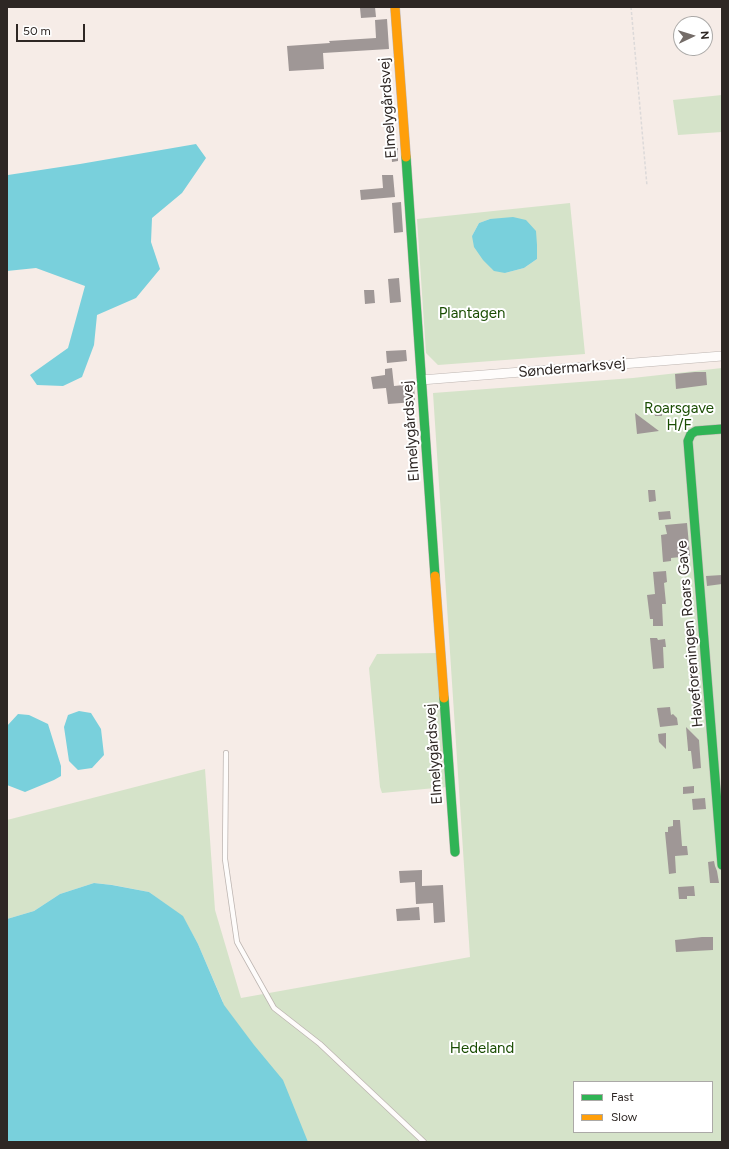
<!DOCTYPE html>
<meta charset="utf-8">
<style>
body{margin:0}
#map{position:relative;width:729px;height:1149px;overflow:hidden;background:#f6ece7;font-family:Figtree,sans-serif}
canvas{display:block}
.frame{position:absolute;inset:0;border:8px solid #2e2724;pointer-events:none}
.legend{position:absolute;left:573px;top:1081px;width:140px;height:52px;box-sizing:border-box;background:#fff;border:1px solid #aba9a7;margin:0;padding:5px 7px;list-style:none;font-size:12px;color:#2e2724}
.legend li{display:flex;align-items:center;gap:8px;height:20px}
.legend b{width:20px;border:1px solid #aba9a7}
.north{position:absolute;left:673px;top:16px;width:40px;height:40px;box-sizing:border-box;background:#fff;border:1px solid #aba9a7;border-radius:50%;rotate:86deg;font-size:11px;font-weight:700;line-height:16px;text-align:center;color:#2e2724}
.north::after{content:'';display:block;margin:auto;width:14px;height:18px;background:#746c68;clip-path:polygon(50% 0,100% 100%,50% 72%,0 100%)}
.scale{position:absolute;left:16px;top:24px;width:69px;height:18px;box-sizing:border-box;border:2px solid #2e2724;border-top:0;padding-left:5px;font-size:12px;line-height:14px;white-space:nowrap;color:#2e2724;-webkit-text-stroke:3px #fff;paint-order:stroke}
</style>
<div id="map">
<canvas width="729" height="1149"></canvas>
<div class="frame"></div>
<ul class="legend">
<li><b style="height:5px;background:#30b455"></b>Fast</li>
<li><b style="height:5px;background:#ff9f0a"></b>Slow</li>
</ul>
<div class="north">N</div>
<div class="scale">50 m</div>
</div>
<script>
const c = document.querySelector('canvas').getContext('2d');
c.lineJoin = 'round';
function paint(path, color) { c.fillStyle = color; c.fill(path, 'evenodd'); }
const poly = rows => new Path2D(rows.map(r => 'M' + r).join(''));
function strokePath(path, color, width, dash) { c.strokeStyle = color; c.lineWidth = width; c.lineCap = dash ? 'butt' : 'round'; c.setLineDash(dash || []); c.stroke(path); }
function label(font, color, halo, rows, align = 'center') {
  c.font = font + ' Figtree,sans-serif'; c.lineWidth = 4; c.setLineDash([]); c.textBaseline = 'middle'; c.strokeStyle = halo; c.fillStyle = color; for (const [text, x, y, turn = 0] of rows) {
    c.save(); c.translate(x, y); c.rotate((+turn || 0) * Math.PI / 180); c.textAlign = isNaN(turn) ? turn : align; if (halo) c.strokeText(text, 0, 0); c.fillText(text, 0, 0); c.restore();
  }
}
paint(poly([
 [722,95,722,132,678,135,673,100],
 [570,203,585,354,438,365,426,353,417,219],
 [490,219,537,259,524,268,505,273,472,236,479,223],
 [722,368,722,1142,7,1142,223,1002,198,944,183,917,149,892,113,885,94,883,60,894,34,911,7,919,7,820,205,769,215,910,241,998,470,957,433,393,633,378],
 [574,1082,712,1082,712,1132,574,1132],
 [438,653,446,787,382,793,380,787,369,668,377,654]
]), '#d5e3c9');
paint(poly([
 [196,144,206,158,182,193,152,218,151,242,160,269,136,298,97,315,94,345,82,377,63,386,37,385,30,375,68,348,85,286,36,268,7,271,7,176,8,175,80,164],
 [513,217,526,220,536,231,537,245,537,259,524,268,505,273,494,271,483,260,474,247,472,236,479,223,490,219],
 [79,711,91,713,101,729,104,755,92,768,78,770,69,761,64,727,68,715],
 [18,714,29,715,48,724,61,766,61,776,54,780,25,792,7,785,7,726],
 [94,883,112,885,149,892,183,916,198,944,224,1005,254,1045,283,1080,308,1142,7,1142,7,919,34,911,60,894]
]), '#79d0dc');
paint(poly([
 [375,7,376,17,361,18,360,8],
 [387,19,389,49,323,53,324,69,289,71,287,46,330,43,329,41,376,38,375,20],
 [398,148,398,161,392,162,391,149],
 [382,175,393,175,395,197,361,200,360,190,383,188],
 [401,202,403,232,394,233,392,203],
 [399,278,401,302,390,303,388,279],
 [364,290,374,290,375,303,365,304],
 [406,350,407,361,387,363,386,351],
 [392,368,394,386,414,384,415,402,388,404,386,388,373,389,371,377,385,375,385,369],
 [695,372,706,372,707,385,676,389,675,374],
 [661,405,662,416,655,416,654,406],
 [635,413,659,431,637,434],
 [648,490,655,490,656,501,649,502],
 [670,511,671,519,659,520,658,512],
 [687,523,690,556,671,558,671,561,663,562,661,535,667,534,665,525],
 [666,571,667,582,664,583,666,604,662,604,663,626,653,626,653,619,650,619,647,595,655,594,653,572],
 [722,575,722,584,707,586,706,576],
 [650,638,657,638,658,640,665,639,666,647,663,647,664,668,653,669],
 [691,685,700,685,702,708,693,709],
 [670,707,671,715,673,714,677,718,678,725,660,727,657,708],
 [686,727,699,740,701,768,693,769,691,751,688,751,688,749],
 [666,733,666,749,659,742,658,734],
 [694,786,694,793,683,794,683,787],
 [705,798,706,809,693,810,692,799],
 [673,820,680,820,682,846,687,846,688,855,675,856,676,873,669,874,665,832,668,832,668,827,673,826],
 [714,861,715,866,717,871,719,883,710,883,708,862],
 [422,870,422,886,443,885,445,922,434,923,433,903,416,904,415,882,400,883,399,871],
 [694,886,695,896,687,896,687,899,679,899,678,887],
 [419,907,420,920,397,921,396,909],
 [702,937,713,937,713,950,676,952,675,940]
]), '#9f9796');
const lane = poly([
 [226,753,225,859,237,942,274,1008,320,1044,424,1142]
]);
const street = poly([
 [421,380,722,356]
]);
const fast = poly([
 [406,157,435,576],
 [722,429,696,431,691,434,688,441,722,865],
 [444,698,455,852]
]);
const slow = poly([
 [395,7,406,157],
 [435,576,444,698]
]);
strokePath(lane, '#bdb5b1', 6);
strokePath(street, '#bdb5b1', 10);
strokePath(fast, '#bdb5b1', 10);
strokePath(slow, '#bdb5b1', 10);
strokePath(poly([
 [631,7,647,186]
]), '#dcd9d9', 1.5, [3, 2]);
strokePath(lane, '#fefcfb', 4.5);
strokePath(street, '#fefcfb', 9);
strokePath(fast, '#30b455', 9);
strokePath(slow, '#ff9f0a', 9);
label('15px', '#2e2724', '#fff', [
 ["Elmelygårdsvej",388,108,-94],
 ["Søndermarksvej",572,368,-5],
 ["Elmelygårdsvej",411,431,-94],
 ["Haveforeningen Roars Gave",690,634,-95],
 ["Elmelygårdsvej",434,754,-94]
]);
label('15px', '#1a4d03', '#fff', [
 ["Plantagen",472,314],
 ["Roarsgave",679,409],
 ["H/F",679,426],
 ["Hedeland",482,1049]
]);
</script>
